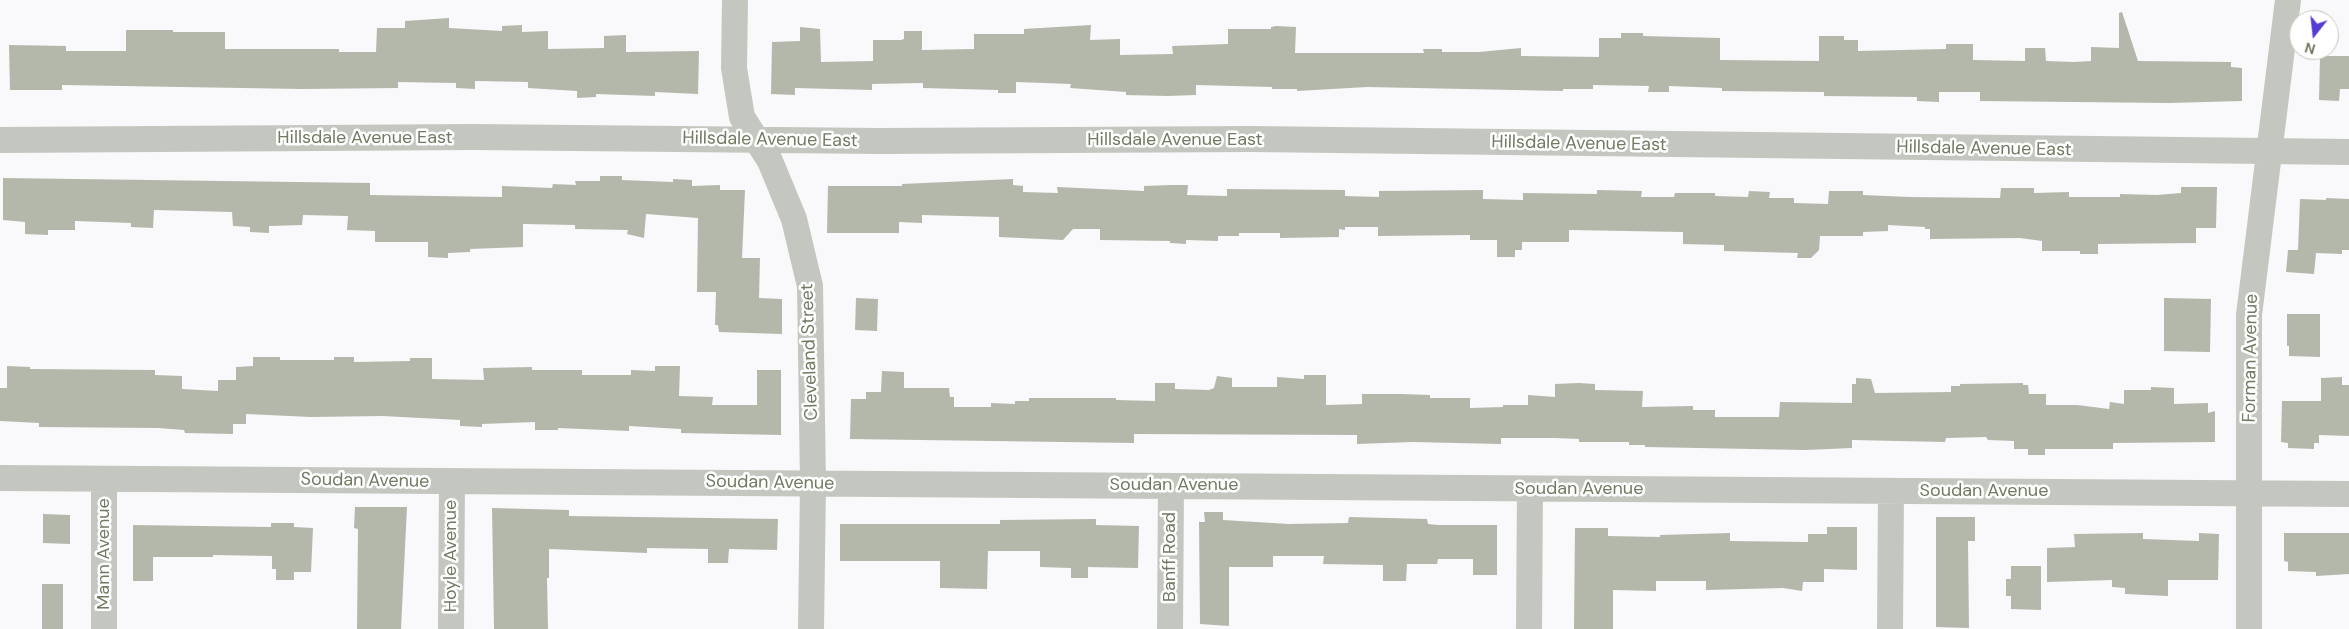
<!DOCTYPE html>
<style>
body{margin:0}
#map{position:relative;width:2349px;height:629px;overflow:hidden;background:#f9f8fa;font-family:"DM Sans",sans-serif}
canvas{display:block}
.north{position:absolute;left:2289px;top:10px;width:50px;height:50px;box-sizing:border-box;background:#fff;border:1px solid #c6cac0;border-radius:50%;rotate:196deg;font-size:14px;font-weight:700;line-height:20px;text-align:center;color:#717a62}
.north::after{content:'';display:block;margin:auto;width:18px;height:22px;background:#543dd5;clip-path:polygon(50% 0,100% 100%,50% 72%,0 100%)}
</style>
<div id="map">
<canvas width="2349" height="629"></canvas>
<div class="north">N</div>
</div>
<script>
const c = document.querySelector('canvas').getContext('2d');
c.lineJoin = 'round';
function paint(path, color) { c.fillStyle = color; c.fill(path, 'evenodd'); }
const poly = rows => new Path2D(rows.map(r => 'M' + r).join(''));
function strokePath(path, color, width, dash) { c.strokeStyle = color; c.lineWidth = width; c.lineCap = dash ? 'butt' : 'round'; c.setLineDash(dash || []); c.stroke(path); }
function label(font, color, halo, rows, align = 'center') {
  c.font = font + ' "DM Sans",sans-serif'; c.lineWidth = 5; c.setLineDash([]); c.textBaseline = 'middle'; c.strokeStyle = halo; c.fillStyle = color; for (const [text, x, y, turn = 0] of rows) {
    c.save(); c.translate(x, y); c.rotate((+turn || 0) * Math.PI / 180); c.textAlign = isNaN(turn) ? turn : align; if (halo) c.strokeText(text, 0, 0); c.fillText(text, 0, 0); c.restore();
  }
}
paint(poly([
 [2122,12,2138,61,2231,62,2231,67,2242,68,2242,101,2169,103,1980,101,1980,92,1939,92,1939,102,1917,101,1917,97,1824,96,1824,92,1722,91,1722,88,1669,86,1669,92,1648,92,1649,86,1593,85,1593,89,1563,89,1563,91,1367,87,1297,91,1297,89,1272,89,1272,87,1196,85,1196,95,1167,96,1126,95,1126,92,1070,88,1071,84,1016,82,1016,93,998,93,998,90,923,88,923,83,872,84,872,90,795,88,795,95,771,94,772,42,800,41,800,27,820,29,821,62,873,61,873,40,901,40,904,39,904,31,922,31,922,50,974,49,974,34,1024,34,1024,29,1091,25,1090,40,1120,39,1120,55,1173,54,1172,46,1228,44,1228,29,1271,29,1271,27,1276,26,1296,27,1295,53,1424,53,1423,49,1442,49,1442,52,1479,52,1521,48,1521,56,1599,57,1599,38,1621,38,1621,33,1643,33,1643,36,1720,38,1720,60,1819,61,1819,36,1844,36,1844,40,1858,40,1858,51,1946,49,1946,44,1973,44,1973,60,2025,61,2025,48,2045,48,2046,61,2074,62,2091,61,2091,47,2119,48,2119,13],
 [449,18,449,28,502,31,502,26,522,25,522,32,548,31,548,49,604,48,604,36,626,35,626,52,699,51,698,94,655,92,655,96,596,94,596,97,577,98,577,91,528,88,528,82,475,81,475,89,456,88,456,83,398,82,398,88,302,89,62,85,62,90,10,90,9,45,66,46,66,51,126,51,126,30,173,30,173,32,225,32,225,49,339,49,339,52,376,52,377,28,405,28,405,21],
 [2320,56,2349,56,2349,89,2340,89,2339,101,2319,100],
 [600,176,622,176,622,180,673,182,673,179,692,180,692,186,720,185,720,190,745,190,742,258,760,258,759,298,782,299,782,334,719,332,718,325,715,325,716,292,697,292,698,218,646,214,644,238,627,234,628,230,575,229,575,225,523,224,523,247,470,249,470,252,448,253,448,258,428,257,428,242,375,242,375,231,347,230,348,216,303,215,302,225,269,226,269,233,250,232,250,227,233,226,232,212,154,210,153,228,131,227,131,223,75,221,75,230,48,230,48,235,25,234,25,222,3,220,3,178,370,183,370,195,502,197,502,186,552,188,553,184,576,185,575,181,600,181],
 [1013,179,1013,185,1023,186,1023,192,1058,193,1057,187,1144,191,1144,186,1171,185,1188,185,1187,195,1227,196,1227,189,1345,190,1345,196,1379,197,1379,191,1483,190,1483,199,1523,200,1523,193,1597,194,1597,190,1642,191,1641,197,1674,197,1675,193,1715,193,1715,196,1748,197,1749,191,1770,192,1769,198,1794,198,1794,203,1828,204,1829,191,1863,191,1863,195,1909,197,2000,198,2001,188,2034,188,2034,193,2069,192,2069,197,2120,197,2120,194,2157,195,2181,193,2181,187,2217,187,2216,228,2196,228,2196,243,2098,244,2098,254,2080,254,2080,251,2042,251,2042,241,2020,238,1930,239,1930,229,1925,229,1925,227,1888,225,1888,231,1863,232,1863,236,1820,236,1819,250,1811,258,1797,258,1798,253,1724,251,1724,245,1683,244,1683,232,1569,230,1569,242,1522,242,1522,250,1515,250,1515,257,1497,257,1497,240,1470,240,1470,235,1378,236,1378,227,1345,227,1345,230,1339,229,1339,237,1280,238,1280,233,1239,233,1239,236,1218,236,1218,241,1186,240,1186,244,1170,243,1170,241,1100,240,1100,229,1073,229,1063,240,999,237,999,217,922,215,922,223,899,222,899,233,827,233,828,186,902,186,902,184],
 [2326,198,2349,199,2349,250,2342,250,2342,254,2316,253,2314,274,2286,272,2288,250,2298,250,2300,199,2326,200],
 [856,298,878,299,877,331,855,330],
 [2164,298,2211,299,2210,352,2164,351],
 [2287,314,2320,314,2320,357,2289,356,2289,346,2287,346],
 [253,357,280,357,280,360,334,360,334,357,354,357,354,362,410,361,410,358,432,358,432,379,484,380,483,368,532,367,532,370,582,370,582,375,631,375,631,370,655,371,655,366,680,366,679,396,713,397,712,405,757,405,757,370,781,370,781,435,681,433,681,429,629,426,629,431,558,428,558,430,535,430,535,422,482,424,482,427,460,426,460,420,382,416,311,417,246,414,246,424,233,424,233,434,185,433,184,430,158,428,39,427,39,423,0,421,0,388,7,388,7,366,30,367,30,369,155,370,155,375,182,376,182,389,218,391,218,380,236,380,236,367,253,366],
 [882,371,904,372,904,388,949,388,950,397,954,397,954,407,991,407,991,403,1015,404,1015,401,1029,401,1029,398,1116,398,1116,400,1155,401,1155,383,1175,383,1175,389,1209,390,1214,388,1217,376,1232,378,1232,387,1277,387,1277,377,1304,379,1304,375,1326,375,1326,405,1362,404,1362,394,1402,394,1430,395,1430,398,1470,398,1470,408,1503,407,1503,405,1528,405,1528,395,1555,397,1555,384,1579,383,1595,384,1595,390,1643,391,1642,407,1693,406,1693,410,1715,410,1715,417,1779,417,1780,402,1852,403,1852,384,1856,384,1856,378,1871,379,1875,393,1951,392,1951,386,1960,386,1960,384,2023,383,2023,385,2028,385,2029,394,2046,394,2046,405,2077,405,2109,409,2110,402,2124,404,2124,390,2151,390,2151,387,2174,388,2174,404,2208,403,2208,413,2215,411,2215,442,2113,443,2113,449,2045,449,2045,455,2028,455,2028,449,2014,449,2014,441,1988,440,1986,437,1946,438,1945,442,1852,440,1852,448,1805,450,1645,447,1645,445,1629,445,1629,442,1579,442,1579,439,1555,438,1501,438,1501,444,1413,442,1357,444,1357,435,1134,434,1134,443,850,439,851,399,866,399,866,392,881,392],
 [2342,377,2342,385,2349,385,2349,436,2319,435,2319,443,2314,443,2314,449,2288,448,2288,443,2281,442,2282,401,2321,401,2321,378],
 [355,507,407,507,401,629,357,629,358,529,354,528],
 [492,508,569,510,569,516,778,519,777,550,729,549,728,563,708,563,708,549,647,548,647,553,549,549,549,578,547,578,548,629,494,629],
 [1204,512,1223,512,1223,520,1289,524,1348,523,1349,517,1427,519,1428,524,1438,525,1497,525,1497,575,1473,575,1473,559,1438,559,1437,564,1407,564,1406,581,1383,581,1383,565,1323,564,1324,556,1273,556,1273,567,1229,567,1229,626,1200,624,1199,522,1205,522],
 [43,514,70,515,70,544,43,543],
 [1936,517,1975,517,1975,541,1968,541,1969,628,1936,627],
 [1096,519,1096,525,1139,526,1138,568,1088,567,1088,578,1071,578,1071,568,1040,567,1040,551,988,551,987,589,940,588,940,561,840,561,840,524,1000,524,1000,520],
 [271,523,294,523,294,527,313,528,311,572,294,572,294,580,276,580,276,569,272,569,272,556,213,555,213,557,153,557,153,581,133,581,133,525,271,527],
 [1827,527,1857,527,1857,570,1824,569,1824,582,1803,582,1802,591,1783,588,1706,590,1706,581,1656,581,1656,591,1613,590,1613,629,1574,629,1575,528,1608,528,1608,536,1660,537,1660,535,1730,533,1730,541,1808,542,1808,534,1827,534],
 [2143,533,2143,539,2199,541,2199,533,2219,534,2218,580,2168,580,2168,596,2125,594,2125,588,2112,587,2112,580,2047,582,2047,548,2075,547,2074,534],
 [2284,533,2349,533,2349,574,2316,576,2316,572,2288,571,2288,562,2284,561],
 [2011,566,2041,566,2041,610,2011,609,2011,596,2006,596,2006,579,2011,579],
 [42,584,63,584,63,629,42,629]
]), '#b3b8ab');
strokePath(poly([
 [735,0,734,68,742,117,770,161,794,219,810,286,813,484,811,629],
 [0,140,474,137,880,141,1251,139,2349,152],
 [0,478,2349,494],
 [104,629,104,479],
 [451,629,452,482],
 [1170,629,1171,486],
 [1529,629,1530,489],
 [1890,629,1891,491],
 [2249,629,2249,315,2288,0]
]), '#c4c7bf', 26);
label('18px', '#717a62', '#fff', [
 ["Hillsdale Avenue East",365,138],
 ["Hillsdale Avenue East",770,140,1],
 ["Hillsdale Avenue East",1175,140],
 ["Hillsdale Avenue East",1579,144,1],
 ["Hillsdale Avenue East",1984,149,1],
 ["Cleveland Street",810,352,-92],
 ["Forman Avenue",2251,358,-89],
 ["Soudan Avenue",365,481,1],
 ["Soudan Avenue",770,483,1],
 ["Soudan Avenue",1174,485],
 ["Soudan Avenue",1579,489],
 ["Soudan Avenue",1984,491],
 ["Mann Avenue",104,554,-90],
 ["Hoyle Avenue",451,556,-90],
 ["Banff Road",1170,557,-90]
]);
</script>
